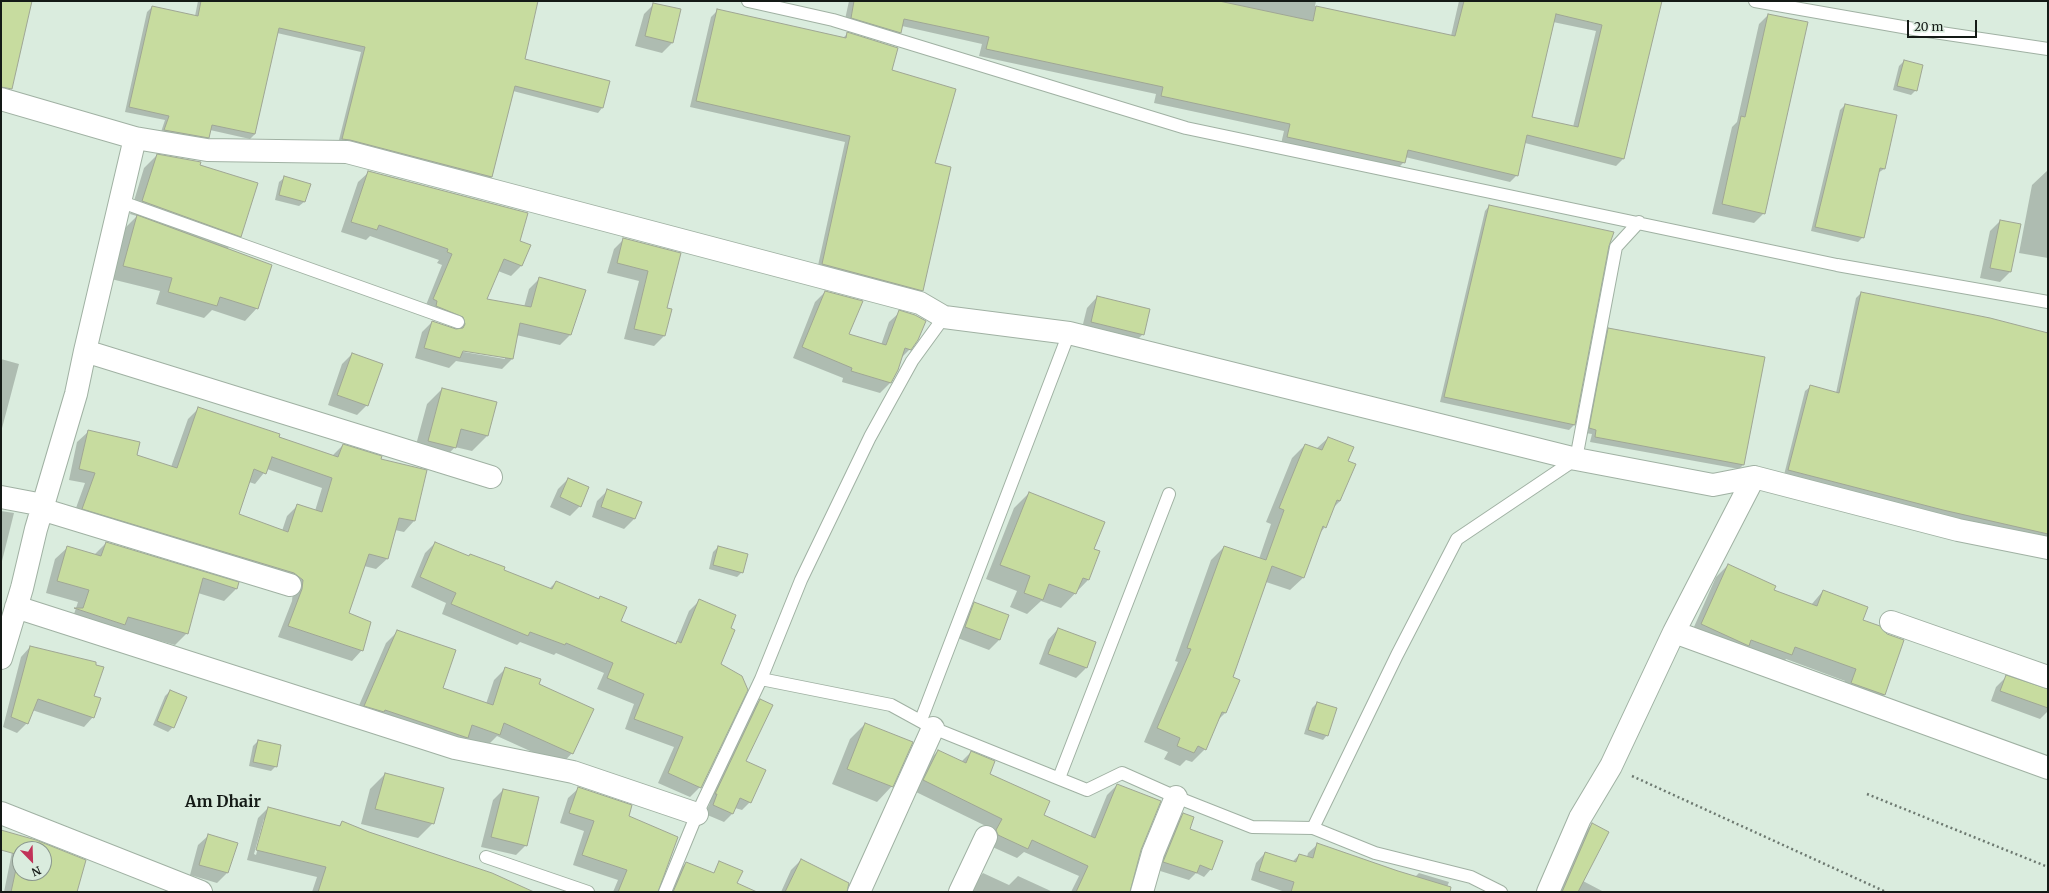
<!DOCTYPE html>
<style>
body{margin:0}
#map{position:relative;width:2049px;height:893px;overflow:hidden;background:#daecde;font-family:Merriweather,serif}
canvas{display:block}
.frame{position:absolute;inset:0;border:2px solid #141a16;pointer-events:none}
.north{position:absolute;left:12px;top:841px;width:40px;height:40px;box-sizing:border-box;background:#daecde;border:1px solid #8b988e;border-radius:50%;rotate:157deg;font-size:11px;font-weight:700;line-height:16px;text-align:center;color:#141a16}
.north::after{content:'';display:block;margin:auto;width:14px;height:18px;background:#c13258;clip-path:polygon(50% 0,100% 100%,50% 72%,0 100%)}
.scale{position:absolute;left:1907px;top:20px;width:70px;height:18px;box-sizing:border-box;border:2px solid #141a16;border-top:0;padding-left:5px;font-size:12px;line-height:14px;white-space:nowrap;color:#141a16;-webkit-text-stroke:3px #daecde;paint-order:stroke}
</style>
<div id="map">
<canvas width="2049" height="893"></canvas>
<div class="frame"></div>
<div class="north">N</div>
<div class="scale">20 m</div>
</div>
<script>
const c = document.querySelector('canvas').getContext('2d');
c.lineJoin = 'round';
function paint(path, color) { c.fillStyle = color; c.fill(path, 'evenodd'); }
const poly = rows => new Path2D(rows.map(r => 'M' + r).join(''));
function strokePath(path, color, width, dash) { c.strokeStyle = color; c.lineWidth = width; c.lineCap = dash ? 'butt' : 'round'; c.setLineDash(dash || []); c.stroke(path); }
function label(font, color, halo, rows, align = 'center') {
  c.font = font + ' Merriweather,serif'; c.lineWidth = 3.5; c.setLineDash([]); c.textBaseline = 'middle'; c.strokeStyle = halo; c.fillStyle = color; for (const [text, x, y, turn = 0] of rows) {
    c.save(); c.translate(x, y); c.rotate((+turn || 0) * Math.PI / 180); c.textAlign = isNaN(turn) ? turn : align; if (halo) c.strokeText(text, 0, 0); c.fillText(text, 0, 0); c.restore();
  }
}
paint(poly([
 [198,1,537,1,524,60,602,108,598,113,513,91,492,177,487,182,338,144,361,52,277,33,255,134,250,139,210,130,208,137,203,142,160,135,165,120,125,112,147,12,152,7,195,16],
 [849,1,1316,1,1315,6,1451,36,1459,1,1661,1,1623,159,1616,166,1525,143,1517,175,1510,182,1405,157,1404,162,1397,169,1281,144,1284,131,1154,103,1156,94,979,56,982,44,902,26,900,32,893,39,844,24],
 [1553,22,1596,31,1573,127,1531,117],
 [654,4,680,10,672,43,662,53,635,46,644,14],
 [717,11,843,38,848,33,891,71,934,164,922,290,916,296,817,270,845,142,690,107,711,17],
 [1768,15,1764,213,1754,223,1712,214,1732,127,1737,122,1759,24],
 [1904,61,1916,90,1911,95,1893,90,1899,66],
 [1845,105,1896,116,1884,169,1878,173,1863,237,1858,242,1811,231,1840,110],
 [157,155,240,236,227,249,257,308,245,321,212,310,204,318,156,304,160,291,111,279,124,229,137,216,130,214,144,168],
 [2048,170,2048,258,2019,253,2032,185],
 [369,172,519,241,521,266,511,276,498,271,486,300,524,307,529,289,540,278,584,291,570,335,560,345,516,335,512,359,502,369,456,361,449,368,415,358,422,332,432,322,457,330,457,329,426,316,424,310,442,265,437,263,439,260,370,236,366,240,341,232,358,182],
 [458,349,505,357,505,359,458,351],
 [284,178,304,202,299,206,275,200,279,182],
 [1489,206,1608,245,1574,425,1569,430,1440,402,1485,211],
 [2000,221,2010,272,2000,282,1980,278,1990,231],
 [624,239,680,254,665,309,670,310,664,336,654,346,624,339,639,281,607,273,614,249],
 [825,292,848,335,881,345,889,322,900,312,910,349,901,358,890,383,880,393,842,382,843,378,793,358,815,302],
 [1861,293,2048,334,2048,540,1938,514,1784,475,1805,391,1810,387,1836,393,1856,298],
 [1097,297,1143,334,1133,344,1081,332,1087,308],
 [1609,329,1743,465,1739,469,1590,442,1592,434,1585,433,1604,334],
 [352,354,367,405,357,415,328,405,342,364],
 [1,359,19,364,1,432],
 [442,389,487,436,472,451,455,447,440,463,413,456,427,404],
 [199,408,332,456,343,445,380,460,414,521,404,532,395,530,387,559,376,569,364,566,348,614,362,650,352,661,278,637,292,601,293,591,72,519,85,483,69,480,77,442,88,432,136,455,171,467,188,419],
 [267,469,322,488,315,511,297,506,287,516,282,531,238,515,249,482,255,484],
 [1328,438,1347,462,1340,501,1334,507,1325,527,1320,533,1304,577,1290,590,1266,582,1231,677,1225,713,1218,720,1205,749,1192,762,1186,760,1180,766,1164,759,1168,752,1144,742,1178,662,1175,661,1211,560,1224,547,1259,559,1271,524,1266,522,1292,458,1305,445,1316,449],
 [568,479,580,506,570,516,550,507,558,489],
 [607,491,635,518,624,529,592,517,597,501],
 [1029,493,1093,549,1099,552,1088,580,1061,608,1041,601,1027,614,1010,607,1017,591,986,579,1014,508],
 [1,511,14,513,1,565],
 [106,543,238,583,236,589,224,601,198,593,187,633,175,645,120,630,71,623,78,602,46,593,55,559,68,547,94,555],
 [435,543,549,589,556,582,598,599,600,597,620,622,675,645,689,611,699,601,719,664,700,787,690,797,658,783,674,747,625,729,634,704,597,689,604,673,556,653,554,655,520,642,517,645,442,614,446,603,411,587,425,553],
 [718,547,742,572,737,577,709,569,713,552],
 [1728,565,1773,591,1811,605,1823,591,1862,621,1890,680,1884,695,1872,707,1840,695,1845,681,1786,659,1779,667,1690,636,1716,577],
 [974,603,1008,616,999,640,989,650,955,637,964,614],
 [1058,629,1095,643,1086,668,1076,678,1039,664,1048,640],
 [397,632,442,689,486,704,494,680,506,668,572,753,561,765,497,736,487,746,466,738,455,749,354,717,386,643],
 [30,647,92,696,93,717,84,727,32,710,27,723,17,733,3,727,21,657],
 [2006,677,2048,690,2048,711,2040,719,1991,701,1996,687],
 [170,691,173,727,168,732,153,725,165,696],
 [760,700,745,762,750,802,742,810,735,808,732,814,724,822,705,814,710,803,708,802,752,708],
 [1317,703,1327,735,1323,740,1304,734,1312,708],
 [865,724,892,786,877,802,832,784,850,739],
 [258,741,276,766,271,771,249,766,253,746],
 [938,751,961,762,971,752,988,775,1042,815,1090,837,1107,795,1117,785,1140,849,1129,892,1071,892,1079,876,1024,852,1017,858,988,845,992,829,914,791,928,761],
 [385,774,433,823,418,838,361,824,370,789],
 [579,788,628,816,657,892,613,892,618,880,573,865,584,831,560,823,568,798],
 [503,790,526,845,516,855,481,847,493,800],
 [268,808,339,826,342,822,533,892,312,892,317,877,247,860,258,818],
 [264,819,266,819,256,855,254,854],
 [1183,814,1189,829,1211,869,1204,877,1196,873,1189,880,1157,870,1176,821],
 [1592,824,1583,881,1604,892,1557,892,1583,834],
 [209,835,227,873,217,883,190,875,198,845],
 [23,838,85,861,76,892,4,892,13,847],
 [20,849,44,849,44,873,20,873],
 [1318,844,1415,877,1419,873,1449,882,1445,892,1285,892,1251,880,1256,863,1265,853,1292,862,1299,855,1307,857,1308,853],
 [801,860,837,892,781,892,791,870],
 [686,863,704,892,668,892,676,873],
 [983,873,1009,885,1018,876,1053,892,969,892,973,884]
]), '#0003');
const building = poly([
 [1,1,32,1,12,89,1,87,1,1],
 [201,1,538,1,525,59,610,81,603,108,515,86,492,177,350,140,342,139,365,47,279,28,255,134,212,125,209,138,164,130,169,116,129,107,152,6,198,16,201,1],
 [854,1,1219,1,1313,21,1316,6,1455,36,1464,1,1662,1,1624,159,1527,135,1518,176,1408,150,1405,163,1287,137,1290,124,1161,96,1163,87,986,49,989,37,904,19,901,33,851,18,854,1],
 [1556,14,1602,25,1578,127,1532,117,1556,14],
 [653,3,681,9,673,43,645,36,653,3],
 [717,9,846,38,847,32,898,48,892,70,956,89,935,163,951,167,923,291,822,264,850,136,696,101,717,9],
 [1768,14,1808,22,1765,214,1722,204,1741,116,1745,117,1768,14],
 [1904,60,1923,65,1917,91,1897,86,1904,60],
 [1845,104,1897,115,1885,169,1880,168,1864,238,1815,227,1845,104],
 [157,154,201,162,200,165,258,183,241,237,142,201,157,154],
 [368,171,528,213,520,241,531,245,522,266,504,259,487,299,531,307,539,277,586,290,571,335,520,323,513,359,463,351,460,358,424,348,432,321,456,329,463,328,465,324,463,317,436,306,437,301,433,299,452,254,447,252,448,249,379,225,377,230,351,222,368,171],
 [284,176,311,184,305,202,279,195,284,176],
 [1489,205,1614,232,1609,246,1575,425,1444,397,1489,205],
 [137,215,272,265,258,309,220,297,217,306,168,292,172,278,123,266,137,215],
 [2000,220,2021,224,2011,272,1990,268,2000,220],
 [623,238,681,253,667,308,672,309,665,336,634,329,648,271,617,263,623,238],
 [825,291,863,301,849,334,886,345,899,310,915,315,926,321,918,340,911,350,905,348,898,370,891,383,851,371,852,368,802,347,825,291],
 [1861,292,1990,318,2048,333,2048,534,1943,510,1788,470,1810,385,1839,393,1861,292],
 [1097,296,1150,309,1144,335,1091,322,1097,296],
 [1608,328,1765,357,1744,465,1595,437,1596,430,1589,428,1608,328],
 [352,353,383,364,368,406,337,395,352,353],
 [442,388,497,402,488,436,461,429,456,448,428,441,442,388],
 [198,407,280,434,279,437,338,457,343,444,382,456,381,459,427,470,415,521,399,518,388,559,369,554,349,613,371,622,363,651,288,626,302,589,303,580,294,573,82,509,95,473,79,469,88,430,140,442,137,455,177,468,198,407],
 [272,457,332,478,322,512,297,504,288,532,239,514,254,469,266,474,272,457],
 [1328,437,1354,447,1348,461,1356,464,1340,501,1337,500,1326,528,1323,526,1304,578,1272,566,1233,677,1240,680,1226,713,1222,712,1206,750,1198,746,1194,753,1177,746,1180,738,1157,728,1191,649,1187,648,1224,546,1266,560,1284,510,1279,508,1305,444,1322,450,1328,437],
 [568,478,589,487,581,507,560,497,568,478],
 [607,489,642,502,635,519,601,507,607,489],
 [1029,492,1105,522,1094,549,1100,551,1089,580,1083,578,1076,594,1049,584,1043,600,1024,593,1030,576,1000,565,1029,492],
 [106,542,239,582,237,589,203,578,188,634,128,617,125,625,74,608,83,608,89,590,57,581,67,546,101,556,106,542],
 [435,542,469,556,470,554,505,567,504,570,552,589,556,581,599,599,600,596,627,607,621,621,676,644,677,641,681,643,699,599,736,615,731,628,735,630,721,664,742,676,748,690,701,788,668,773,683,737,634,719,644,694,607,678,613,663,566,643,565,645,530,632,528,636,451,604,456,593,420,577,435,542],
 [718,546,748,554,743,573,713,565,718,546],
 [1728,564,1776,586,1774,590,1817,606,1823,590,1868,607,1863,620,1880,626,1887,634,1904,640,1885,695,1851,683,1856,669,1795,647,1792,655,1751,640,1749,646,1701,624,1728,564],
 [974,602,1009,615,1000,640,965,627,974,602],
 [1058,628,1096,642,1087,668,1048,654,1058,628],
 [397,630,456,650,443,688,493,705,505,667,541,679,539,684,594,709,573,754,504,723,500,735,472,725,468,738,385,710,384,712,364,706,397,630],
 [30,646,96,662,96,665,104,667,94,696,101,698,94,718,38,699,28,724,11,717,30,646],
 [2006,675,2048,689,2048,708,2000,691,2006,675],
 [170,690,187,697,174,728,157,721,170,690],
 [760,699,773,705,746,761,766,770,751,803,740,798,733,814,713,805,717,794,715,794,760,699],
 [1317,702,1337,708,1328,736,1308,730,1317,702],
 [865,723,913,742,893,787,847,769,865,723],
 [258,740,281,745,277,767,253,762,258,740],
 [938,750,966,763,971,751,995,761,990,774,1050,801,1044,815,1095,838,1117,784,1161,801,1141,850,1130,892,1076,892,1088,866,1032,840,1028,849,998,835,996,830,1002,819,923,780,938,750],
 [385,773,444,788,434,824,375,809,385,773],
 [578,787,632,805,629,816,678,837,658,892,618,892,627,870,582,855,594,821,569,813,578,787],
 [503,789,539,797,527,846,491,837,503,789],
 [268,807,340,826,342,821,369,832,492,873,534,892,318,892,326,867,256,850,268,807],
 [1183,813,1194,817,1190,829,1223,841,1212,870,1200,865,1197,873,1163,862,1183,813],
 [1592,823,1609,832,1578,892,1562,892,1592,823],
 [1,830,36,840,86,860,77,892,11,892,19,855,1,850,1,830],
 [20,849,44,849,44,873,20,873,20,849],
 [208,834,238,843,228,873,199,865,208,834],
 [1317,843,1398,871,1451,887,1450,892,1291,892,1294,882,1259,871,1265,852,1296,862,1299,854,1313,858,1317,843],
 [801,859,849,883,847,892,785,892,801,859],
 [719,861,743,871,737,883,757,892,673,892,686,862,714,873,719,861]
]);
paint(building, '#c7dc9f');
strokePath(building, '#9fa694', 1);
const lane = poly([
 [748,1,833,20,1186,128,1837,265,2048,302],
 [1755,1,1914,29,2048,49],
 [119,201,458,322],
 [944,317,912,361,870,437,801,580,761,679,891,705,933,728,1087,790,1122,773,1176,797,1252,827,1313,828,1375,853,1471,877,1501,892],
 [921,720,1069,333],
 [1059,778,1169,494],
 [1313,828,1397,655,1457,539,1576,459,1616,247,1639,222],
 [486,857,588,892],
 [665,892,697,814,761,679]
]);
const street = poly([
 [1,99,135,138,207,150,347,152,920,303,944,317,1069,333,1576,459,1713,485,1754,477,1958,530,2048,548],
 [85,351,491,477],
 [1,497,43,505],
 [41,509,290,585],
 [16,607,455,748,573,772,697,814],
 [1891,622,2048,677],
 [1674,632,2048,768],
 [1,658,22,588,36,529,76,394,85,351,135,138],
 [1,813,201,892],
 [859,892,933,728],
 [960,892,986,837],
 [1142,892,1153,853,1176,797],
 [1548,892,1580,818,1611,766,1674,632,1754,477]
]);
strokePath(lane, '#a0b1a3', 14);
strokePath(street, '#a0b1a3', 24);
strokePath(poly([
 [1632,776,1886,892],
 [1867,794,2048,867]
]), '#6d7970', 2.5, [2, 3]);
strokePath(lane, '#fff', 12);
strokePath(street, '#fff', 22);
label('bold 16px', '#141a16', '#daecde', [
 ["Am Dhair",223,802]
]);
</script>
